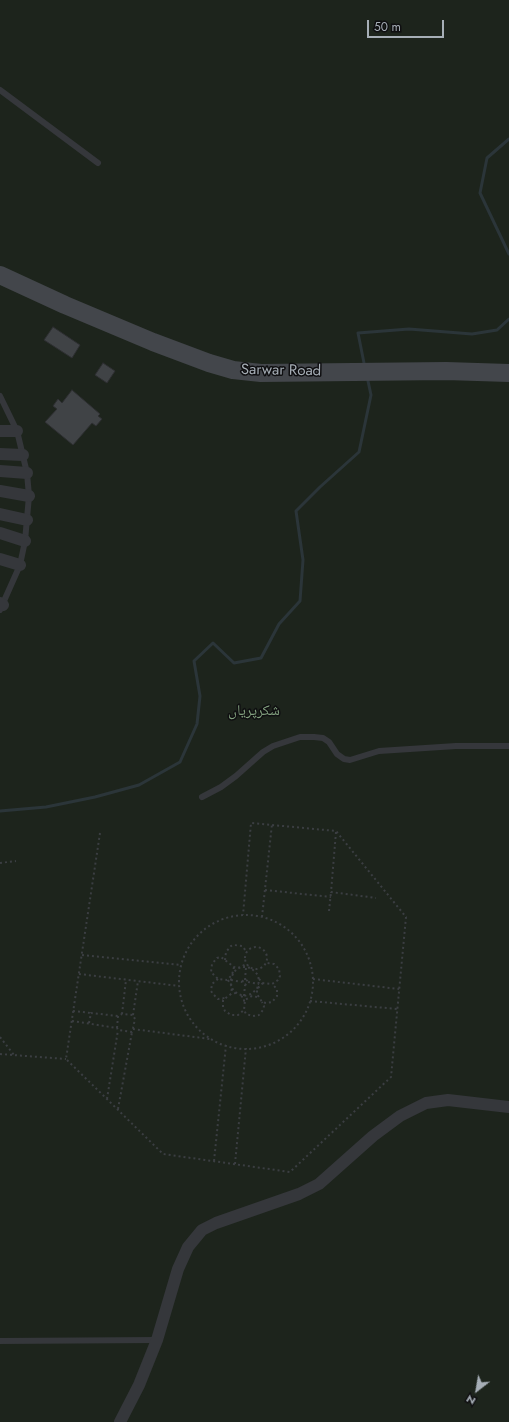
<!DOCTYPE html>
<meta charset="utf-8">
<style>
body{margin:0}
#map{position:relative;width:509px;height:1422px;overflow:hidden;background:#141416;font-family:Jost,sans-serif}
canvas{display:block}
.north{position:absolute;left:457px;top:1370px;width:40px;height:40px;-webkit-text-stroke:3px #0f0f11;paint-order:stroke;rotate:211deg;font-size:11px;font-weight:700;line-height:16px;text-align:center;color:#a6aeb6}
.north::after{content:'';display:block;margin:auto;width:14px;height:18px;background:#a6aeb6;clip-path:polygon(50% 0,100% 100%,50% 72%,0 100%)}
.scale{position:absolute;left:367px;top:20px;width:77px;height:18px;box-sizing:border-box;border:2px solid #a6aeb6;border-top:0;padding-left:5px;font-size:12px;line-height:14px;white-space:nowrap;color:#a6aeb6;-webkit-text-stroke:3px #0f0f11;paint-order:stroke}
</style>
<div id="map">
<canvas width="509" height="1422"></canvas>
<div class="north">N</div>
<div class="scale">50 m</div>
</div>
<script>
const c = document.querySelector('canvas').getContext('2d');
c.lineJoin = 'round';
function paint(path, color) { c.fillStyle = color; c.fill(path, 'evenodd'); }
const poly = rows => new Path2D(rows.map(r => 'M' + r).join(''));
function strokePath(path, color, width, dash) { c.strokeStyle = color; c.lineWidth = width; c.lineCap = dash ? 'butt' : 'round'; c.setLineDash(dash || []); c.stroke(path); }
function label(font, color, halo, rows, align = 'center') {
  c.font = font + ' Jost,"Noto Naskh Arabic",sans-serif'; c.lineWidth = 3; c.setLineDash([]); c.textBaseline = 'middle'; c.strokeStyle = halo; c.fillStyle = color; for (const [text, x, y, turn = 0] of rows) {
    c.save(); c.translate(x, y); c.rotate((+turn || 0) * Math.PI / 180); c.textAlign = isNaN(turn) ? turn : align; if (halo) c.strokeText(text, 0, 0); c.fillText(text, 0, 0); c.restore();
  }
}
paint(poly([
 [0,0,509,0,509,1422,0,1422]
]), '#1d241c');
strokePath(poly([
 [509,139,487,158,480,193,509,254],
 [364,363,358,333,409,329,472,334,497,330,509,319],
 [0,811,46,807,95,797,139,785,180,762,197,724,200,696,194,661,213,643,234,663,261,658,279,624,300,601,303,560,296,511,320,487,359,452,371,395,368,381]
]), '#2b3539', 3);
const building = poly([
 [53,327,80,345,72,358,44,340,53,327],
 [103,363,115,371,107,383,95,375,103,363],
 [72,390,100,414,98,416,102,419,96,426,92,423,73,445,45,422,57,409,53,406,58,399,62,403,72,390]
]);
paint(building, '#404346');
strokePath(building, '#2e2f32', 1);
strokePath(poly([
 [336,832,331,892,376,898],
 [100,833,66,1059,163,1154,290,1172,391,1077,406,917,336,831,251,823,243,915],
 [0,863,16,861],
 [265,890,331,897],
 [329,911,331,892],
 '179 982a67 67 0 1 1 134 0a67 67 0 1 1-134 0Z',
 [262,917,272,824],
 '245 958a11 11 0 1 1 22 0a11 11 0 1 1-22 0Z',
 [82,955,181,965],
 [225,960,226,952,231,946,234,945,242,946,247,952],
 [234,967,232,975,227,980,218,979,211,972,212,964,217,958,221,957,234,967,237,968,241,967,246,967,251,968,258,975,259,981,257,989,251,994,244,996,238,994,233,990,231,984,231,978,234,972,237,969,241,967,244,965,246,963],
 [79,974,179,986],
 [218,979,212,984,211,991,213,994,218,999,225,998],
 [259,979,263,983,272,984,278,980,280,976,279,969,274,964,267,963],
 [313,979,399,989],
 '242.5 982a2.5 2.5 0 1 1 5 0a2.5 2.5 0 1 1-5 0Z',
 [228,980,232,987,231,994],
 [231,980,242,982],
 [245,980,246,967],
 [248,982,259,984],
 [263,983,257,989,257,994,262,1002,266,1003,272,1002,277,996,277,989,272,984],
 [236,993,231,994,223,1000,223,1007,225,1011,231,1015,238,1015,244,1010],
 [241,996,244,998,244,1002],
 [244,996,245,985],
 [257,997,252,996,245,1000,244,1010,246,1014,253,1016,259,1015,263,1010,264,1006,262,1002],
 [310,1001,397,1009],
 [73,1011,91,1013],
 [122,1014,126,980],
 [133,1015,138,981],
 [72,1021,117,1028,118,1030,132,1032,133,1029,210,1039],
 [89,1023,91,1013,118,1016],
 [117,1028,118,1016,122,1014,133,1015,135,1019,133,1028],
 [0,1037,14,1055],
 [0,1054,66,1059],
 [107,1099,118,1030],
 [118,1109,132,1032],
 [214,1161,226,1045],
 [235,1164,246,1048]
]), '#3b3e42', 2, [2, 3]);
strokePath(poly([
 [0,90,98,163],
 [0,396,17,431,27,473,29,496,25,541,20,565,0,610],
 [202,797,221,787,236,776,263,752,273,746,300,737,314,737,323,738,329,742,337,754,344,759,350,760,379,751,456,746,509,746],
 [0,1341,157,1340]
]), '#35373b', 6);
strokePath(poly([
 [0,431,17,431],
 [0,454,23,455],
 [0,471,27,473],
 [0,491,29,496],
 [0,514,27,520],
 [0,533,25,541],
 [0,559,20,565],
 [0,603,3,605],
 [120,1422,139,1385,157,1340,178,1269,188,1247,202,1230,216,1223,299,1194,319,1184,373,1136,400,1116,426,1103,448,1100,509,1107]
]), '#35373b', 12);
strokePath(poly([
 [0,275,65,305,153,342,209,363,233,370,261,373,446,371,509,373]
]), '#43464b', 18);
label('15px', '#a6aeb6', '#0f0f11', [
 ["Sarwar Road",281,371,1]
]);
label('15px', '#82a07e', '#0f0f11', [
 ["شکرپریاں",254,711]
]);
</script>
